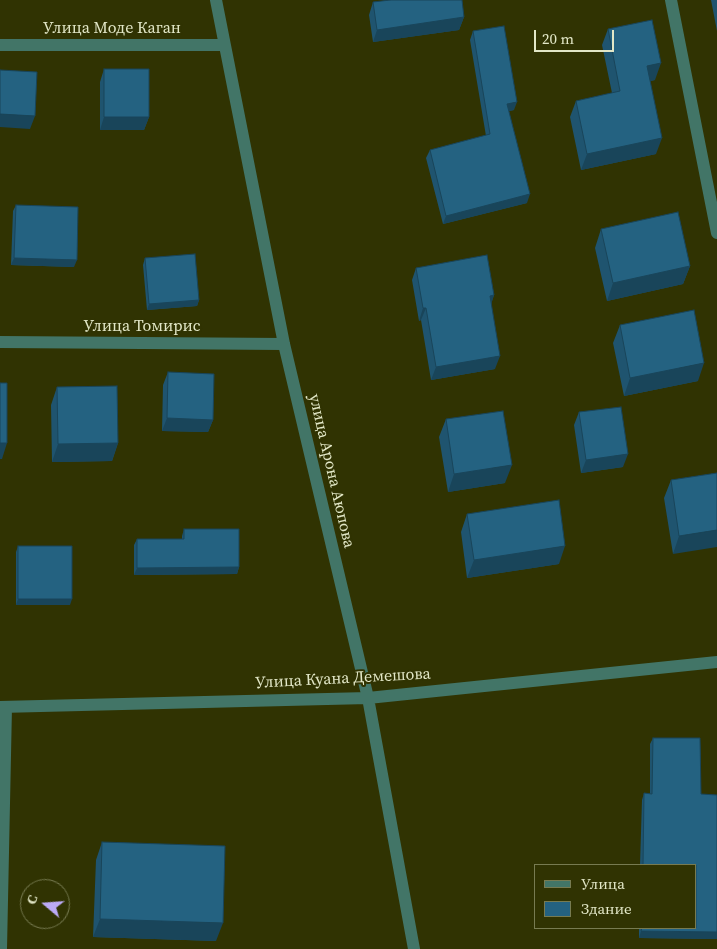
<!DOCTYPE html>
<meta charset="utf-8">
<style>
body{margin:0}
#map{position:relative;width:717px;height:949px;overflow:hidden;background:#303302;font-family:"Source Serif 4",serif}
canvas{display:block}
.legend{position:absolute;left:534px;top:864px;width:162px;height:65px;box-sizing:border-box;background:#303302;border:1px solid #777b51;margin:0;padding:6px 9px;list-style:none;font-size:15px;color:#e2e7c7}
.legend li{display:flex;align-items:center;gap:10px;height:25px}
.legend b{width:25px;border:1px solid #777b51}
.north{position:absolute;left:20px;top:879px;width:50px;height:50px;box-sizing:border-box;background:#303302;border:1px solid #777b51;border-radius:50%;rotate:288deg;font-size:14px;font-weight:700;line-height:20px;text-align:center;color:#e2e7c7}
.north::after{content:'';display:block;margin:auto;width:18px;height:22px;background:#bbaaf6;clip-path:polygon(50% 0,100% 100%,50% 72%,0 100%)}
.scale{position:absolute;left:534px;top:30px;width:80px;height:22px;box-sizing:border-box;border:2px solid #e2e7c7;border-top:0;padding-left:6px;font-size:15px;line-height:18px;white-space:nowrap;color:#e2e7c7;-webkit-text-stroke:4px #303302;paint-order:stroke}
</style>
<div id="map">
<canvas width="717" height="949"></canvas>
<ul class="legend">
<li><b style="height:6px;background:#427567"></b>Улица</li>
<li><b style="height:14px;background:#246281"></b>Здание</li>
</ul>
<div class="north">С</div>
<div class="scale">20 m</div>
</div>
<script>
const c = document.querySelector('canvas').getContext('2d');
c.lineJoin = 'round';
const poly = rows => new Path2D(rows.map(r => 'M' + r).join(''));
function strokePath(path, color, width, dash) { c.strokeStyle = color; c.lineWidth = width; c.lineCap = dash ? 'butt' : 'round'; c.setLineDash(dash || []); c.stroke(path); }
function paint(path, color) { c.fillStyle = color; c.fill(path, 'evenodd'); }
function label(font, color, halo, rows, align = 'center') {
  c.font = font + ' "Source Serif 4",serif'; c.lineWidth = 4; c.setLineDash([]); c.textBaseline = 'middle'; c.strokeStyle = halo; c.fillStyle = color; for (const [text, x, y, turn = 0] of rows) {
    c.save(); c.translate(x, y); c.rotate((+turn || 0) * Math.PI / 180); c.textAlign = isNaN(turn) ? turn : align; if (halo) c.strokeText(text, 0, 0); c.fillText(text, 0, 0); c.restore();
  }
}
strokePath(poly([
 [216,0,284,344,368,698,414,949],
 [671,0,717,233],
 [0,45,225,45],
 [0,342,284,344],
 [0,707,368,698,717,662],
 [1,949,6,707]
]), '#427567', 12);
paint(poly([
 [711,0,717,0,717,31],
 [373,2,464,17,459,30,373,42,369,15],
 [608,29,655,80,650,81,656,154,581,170,570,117,576,101,612,93,602,45],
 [473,31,514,110,509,111,527,203,443,224,426,158,430,150,486,136,470,40],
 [104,69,149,117,144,130,100,130,100,82],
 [16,205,74,267,11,265,13,211],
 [601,229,690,266,683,284,607,301,595,248],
 [145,258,199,300,197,306,147,310,143,265],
 [416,268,494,295,491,304,495,369,431,380,421,320,419,321,412,280],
 [620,325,698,381,624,396,613,343],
 [168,372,213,420,208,432,162,431,163,385],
 [57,387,118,443,112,461,52,462,51,405],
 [579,412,623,467,581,473,574,425],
 [446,419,505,483,448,492,439,437],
 [717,473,673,554,664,498,671,480],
 [467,514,559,564,467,578,461,532],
 [184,529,239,567,237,574,134,575,134,545,137,539,182,539,182,536],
 [18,546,70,605,16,605,16,552],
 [653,738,700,738,701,794,717,795,717,939,639,938,639,928,696,928,696,865,640,865,642,800,644,793,650,794,650,744],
 [102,842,216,941,93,937,96,860]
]), '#1f546f');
paint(poly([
 [464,17,459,30,373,42,377,30],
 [661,63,655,80,641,83,647,66],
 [517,102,514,110,504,112,507,104],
 [0,114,35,116,30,129,0,127],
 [104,117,149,117,144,130,100,130],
 [662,138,656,154,581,170,587,154],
 [530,194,527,203,443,224,446,216],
 [14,258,77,260,74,267,11,265],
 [690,266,683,284,607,301,613,283],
 [494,295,490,308,490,296],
 [199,300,197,306,147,310,149,304],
 [423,308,426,308,421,320,419,321],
 [500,356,495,369,431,380,436,367],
 [704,363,698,381,624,396,630,378],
 [167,418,213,420,208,432,162,431],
 [0,443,7,443,2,459,0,459],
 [118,443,112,461,52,462,58,444],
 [628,454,623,467,581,473,586,460],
 [512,465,505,483,448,492,454,474],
 [717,530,717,547,673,554,679,536],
 [565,546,559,564,467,578,474,560],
 [239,567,237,574,134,575,137,568],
 [18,599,72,599,70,605,16,605],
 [100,919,223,923,216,941,93,937],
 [641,931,717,932,717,939,639,938]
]), '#19455a');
const building = poly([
 [390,0,462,0,464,17,377,30,373,2,390,0],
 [652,20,661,63,647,66,662,138,587,154,576,101,620,91,608,29,652,20],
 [504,26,517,102,507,104,530,194,446,216,430,150,490,134,473,31,504,26],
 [104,69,149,69,149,117,104,117,104,69],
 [0,70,37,72,35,116,0,114,0,70],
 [16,205,78,207,77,260,14,258,16,205],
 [678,212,690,266,613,283,601,229,678,212],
 [195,254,199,300,149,304,145,258,195,254],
 [487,255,494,295,490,296,500,356,436,367,426,308,423,308,416,268,487,255],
 [694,310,704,363,630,378,620,325,694,310],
 [168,372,214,374,213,420,167,418,168,372],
 [0,383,7,383,7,443,0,443,0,383],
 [117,386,118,443,58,444,57,387,117,386],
 [621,407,628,454,586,460,579,412,621,407],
 [503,411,512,465,454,474,446,419,503,411],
 [717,473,717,530,679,536,671,480,717,473],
 [559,500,565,546,474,560,467,514,559,500],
 [184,529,239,529,239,567,137,568,137,539,184,539,184,529],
 [18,546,72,546,72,599,18,599,18,546],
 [653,738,700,738,701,794,717,795,717,932,641,931,642,928,696,928,696,865,643,865,644,793,652,794,653,738],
 [102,842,225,846,223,923,100,919,102,842]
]);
paint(building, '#246281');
strokePath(building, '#19455a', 1);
label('16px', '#e2e7c7', '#303302', [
 ["Улица Моде Каган",112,29],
 ["Улица Томирис",142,327],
 ["улица Арона Аюпова",331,471,77],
 ["Улица Куана Демешова",343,679,-3]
]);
</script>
